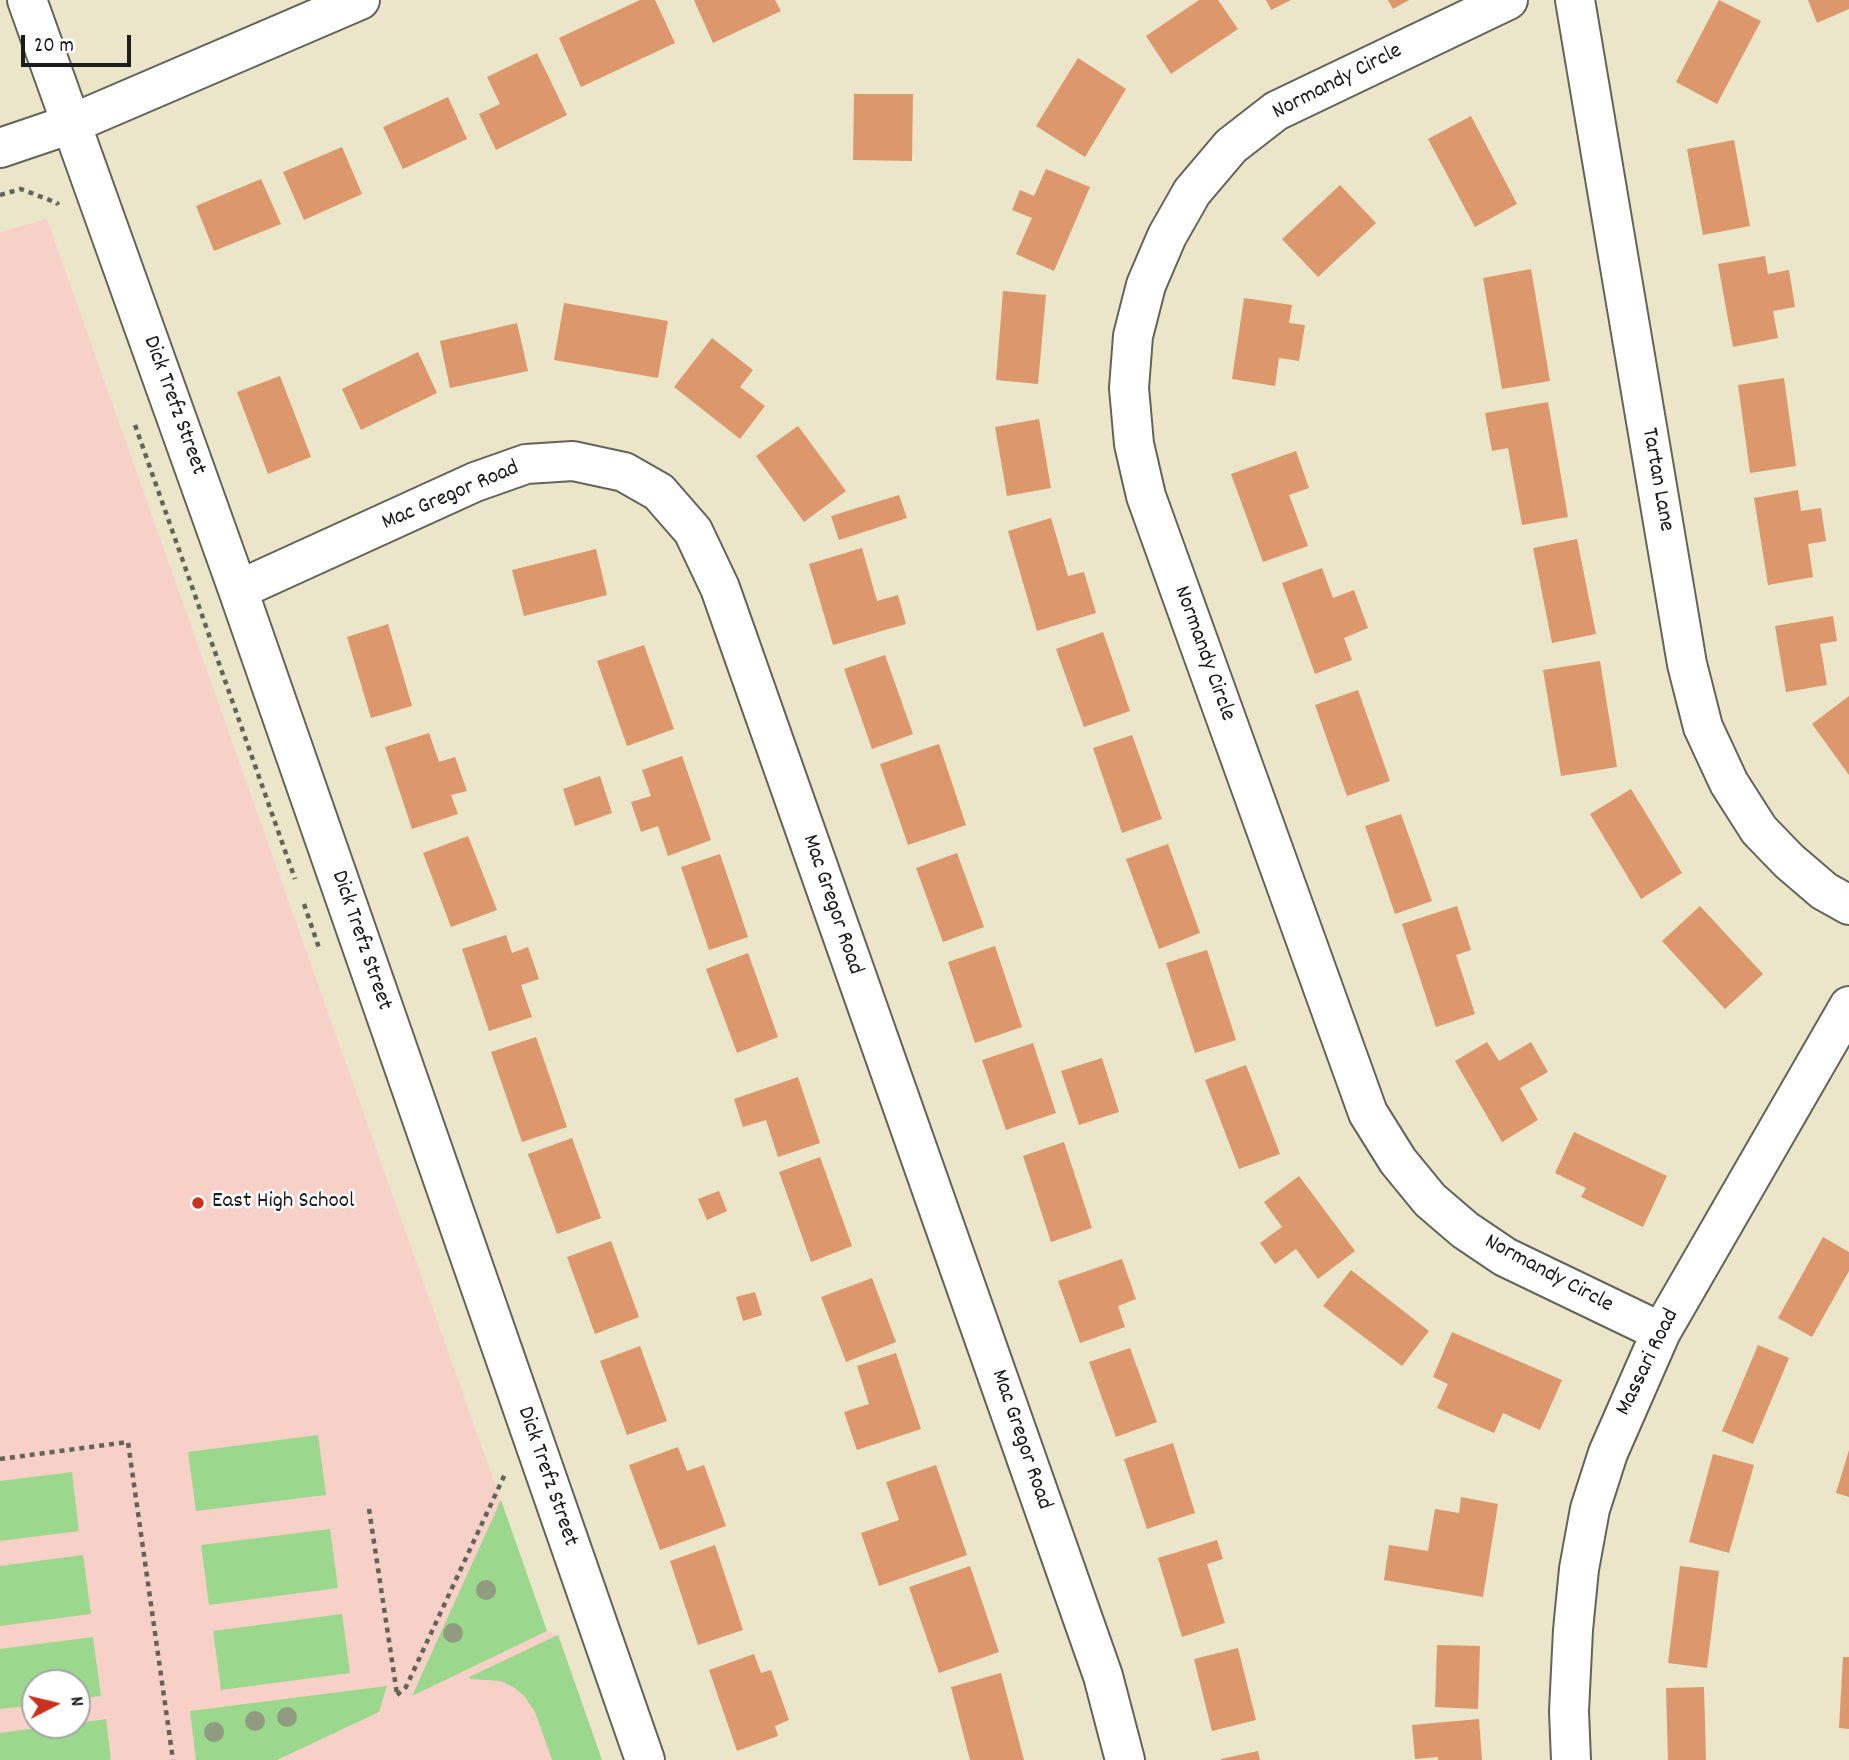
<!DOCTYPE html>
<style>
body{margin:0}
#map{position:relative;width:1849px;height:1760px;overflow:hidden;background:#ebe6c9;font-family:Dekko,sans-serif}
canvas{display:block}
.north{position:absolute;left:21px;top:1669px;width:70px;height:70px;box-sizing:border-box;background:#fff;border:2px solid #a4a4a4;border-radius:50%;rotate:83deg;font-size:19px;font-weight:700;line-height:28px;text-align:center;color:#1c1c1c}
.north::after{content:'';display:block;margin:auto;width:24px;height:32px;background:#c8321e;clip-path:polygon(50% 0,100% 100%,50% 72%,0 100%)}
.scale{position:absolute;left:21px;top:35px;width:110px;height:32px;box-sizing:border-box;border:4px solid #1c1c1c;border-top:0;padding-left:9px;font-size:21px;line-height:24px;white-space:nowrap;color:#1c1c1c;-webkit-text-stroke:5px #fff;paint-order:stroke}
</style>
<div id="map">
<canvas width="1849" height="1760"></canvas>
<div class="north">N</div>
<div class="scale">20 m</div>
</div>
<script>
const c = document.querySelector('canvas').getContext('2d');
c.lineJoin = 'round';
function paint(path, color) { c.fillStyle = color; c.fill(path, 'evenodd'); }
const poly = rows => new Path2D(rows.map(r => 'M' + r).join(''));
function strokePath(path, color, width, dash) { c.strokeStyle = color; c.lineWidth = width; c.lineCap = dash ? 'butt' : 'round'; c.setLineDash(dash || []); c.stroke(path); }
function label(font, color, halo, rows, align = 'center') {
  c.font = font + ' Dekko,sans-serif'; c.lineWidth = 5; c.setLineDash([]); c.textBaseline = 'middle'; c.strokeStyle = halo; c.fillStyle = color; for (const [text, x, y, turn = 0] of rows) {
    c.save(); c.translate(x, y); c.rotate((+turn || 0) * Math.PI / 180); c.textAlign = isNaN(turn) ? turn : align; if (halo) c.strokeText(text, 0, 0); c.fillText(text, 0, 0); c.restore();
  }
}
paint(poly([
 [47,219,547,1631,559,1636,602,1760,0,1760,0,232],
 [35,1683,77,1683,77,1725,35,1725]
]), '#f7d1c8');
paint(poly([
 [318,1435,326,1495,196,1511,188,1452],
 [72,1472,79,1531,0,1541,0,1481],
 [501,1500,547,1631,412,1696],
 [330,1529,338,1588,209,1605,201,1545],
 [83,1555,91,1614,0,1626,0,1566],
 [342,1614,350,1673,221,1690,213,1631],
 [558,1635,602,1760,552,1760,535,1712,525,1697,515,1688,501,1681,470,1679,469,1677],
 [93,1637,101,1696,77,1699,77,1683,35,1683,35,1705,0,1709,0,1649],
 [387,1686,379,1712,277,1760,196,1760,190,1711],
 [106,1719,111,1760,0,1760,0,1733,59,1725,77,1725,77,1723]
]), '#9bd88e');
paint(poly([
 [640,0,655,0,675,43,581,87,559,38],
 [694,0,775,0,781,11,713,43],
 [1199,0,1218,0,1238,29,1171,74,1146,36],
 [1266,0,1291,0,1271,10],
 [1388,0,1409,0,1393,9],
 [1719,0,1761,21,1717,104,1676,82],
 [1808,0,1849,0,1849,9,1817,23],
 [537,53,567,115,496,150,479,114,500,104,487,77],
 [1078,58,1126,89,1085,157,1036,126],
 [854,94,913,94,912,161,853,160],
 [448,97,467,139,403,169,383,127],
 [1471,116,1517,204,1475,227,1428,139],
 [1734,140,1750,226,1703,235,1687,149],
 [342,147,362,194,304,220,283,172],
 [1046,169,1090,187,1054,271,1016,254,1032,218,1012,210,1020,190,1034,196],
 [261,179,281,224,214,251,196,206],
 [1340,185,1376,223,1318,277,1282,239],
 [1765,256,1768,274,1789,270,1795,307,1773,311,1778,338,1733,347,1718,264],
 [1531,269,1550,381,1502,389,1483,278],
 [1003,291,1046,295,1038,384,996,380],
 [1244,298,1292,305,1289,323,1305,325,1299,361,1279,358,1275,386,1232,379],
 [564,303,668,321,658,378,554,360],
 [517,323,528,371,450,388,440,341],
 [712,338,753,370,740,387,765,406,740,439,674,387],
 [418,352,437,393,361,430,342,389],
 [280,376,311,457,268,474,237,392],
 [1784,378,1796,466,1750,473,1738,385],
 [1548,402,1568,517,1522,525,1508,448,1492,451,1485,413],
 [1039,419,1051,488,1007,496,995,427],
 [798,426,846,491,804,522,756,456],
 [1296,451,1309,488,1289,495,1308,546,1263,562,1231,474],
 [1798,490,1801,511,1821,508,1826,541,1808,544,1813,577,1768,585,1754,498],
 [899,495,907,518,839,540,831,516],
 [1051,518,1068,576,1084,572,1096,613,1037,631,1008,531],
 [1577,539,1596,634,1552,643,1533,548],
 [862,548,877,601,898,595,906,624,833,645,809,564],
 [596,549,607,595,524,616,512,570],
 [1322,568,1333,598,1354,590,1368,628,1344,638,1352,660,1315,674,1282,583],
 [1833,616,1837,641,1820,644,1827,685,1786,692,1775,626],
 [388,624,412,706,371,718,347,637],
 [1103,632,1130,711,1084,727,1056,649],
 [644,645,674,729,627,746,597,661],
 [885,655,913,734,872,749,844,669],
 [1600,661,1617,767,1561,776,1543,670],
 [1358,690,1390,781,1347,796,1315,705],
 [1849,696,1849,775,1812,724],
 [429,733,439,762,455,757,467,791,451,795,458,814,412,829,385,747],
 [1132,735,1162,819,1122,833,1093,748],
 [939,744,966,825,908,845,880,764],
 [682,756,711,840,668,856,658,826,641,832,631,802,651,796,642,770],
 [600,776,612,813,575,826,563,789],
 [1631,789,1682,873,1641,899,1590,814],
 [1401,814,1432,901,1395,914,1365,826],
 [468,836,497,910,451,927,423,853],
 [1168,844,1200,933,1159,949,1126,859],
 [957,853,984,927,943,942,916,868],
 [720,854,748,937,709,950,681,867],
 [1457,906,1471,950,1456,955,1475,1014,1436,1027,1402,924],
 [1700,906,1763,974,1725,1009,1662,941],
 [506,935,512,953,528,947,539,979,521,985,532,1017,489,1031,462,949],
 [995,946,1022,1027,975,1043,948,962],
 [1207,950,1236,1040,1195,1053,1166,963],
 [748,953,778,1037,737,1053,706,969],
 [536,1037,567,1127,522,1142,491,1052],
 [1487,1042,1499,1061,1531,1042,1548,1072,1520,1088,1538,1120,1502,1142,1455,1061],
 [1033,1043,1056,1113,1006,1130,982,1060],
 [1102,1058,1119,1112,1079,1125,1061,1071],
 [1246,1065,1280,1154,1239,1169,1205,1080],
 [798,1077,820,1143,778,1157,766,1120,743,1127,734,1099],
 [1574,1132,1667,1176,1643,1227,1581,1197,1586,1188,1555,1173],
 [572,1138,601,1218,557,1234,528,1154],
 [1064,1142,1092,1228,1051,1242,1023,1156],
 [820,1157,852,1246,811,1262,779,1172],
 [1299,1176,1355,1251,1318,1279,1296,1249,1275,1264,1260,1243,1282,1227,1264,1202],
 [719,1191,727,1211,707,1220,698,1199],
 [1823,1237,1849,1252,1849,1271,1812,1337,1778,1318],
 [611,1241,639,1317,595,1334,567,1257],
 [1122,1259,1136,1299,1118,1306,1125,1327,1080,1343,1058,1281],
 [1351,1270,1429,1331,1402,1366,1323,1306],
 [872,1278,896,1342,846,1362,821,1297],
 [755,1292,762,1315,743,1321,736,1297],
 [1452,1332,1562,1380,1540,1430,1503,1413,1494,1433,1437,1408,1448,1384,1433,1377],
 [1758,1345,1789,1358,1753,1444,1722,1431],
 [640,1346,667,1421,627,1435,600,1361],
 [1130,1348,1157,1422,1116,1437,1089,1362],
 [896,1353,921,1429,857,1450,844,1412,869,1404,857,1366],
 [1173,1443,1195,1513,1147,1529,1124,1459],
 [678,1447,687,1471,704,1465,726,1526,660,1550,629,1465],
 [1849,1450,1849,1497,1836,1493],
 [1713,1454,1754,1465,1729,1553,1689,1542],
 [936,1465,967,1555,879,1586,861,1533,899,1520,886,1482],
 [1461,1497,1498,1504,1483,1597,1384,1580,1389,1545,1428,1551,1435,1509,1459,1513],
 [1217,1540,1223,1559,1207,1564,1225,1623,1182,1637,1158,1558],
 [715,1545,743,1630,698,1645,670,1561],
 [970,1566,999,1652,939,1673,909,1587],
 [1680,1566,1719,1571,1707,1668,1668,1663],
 [1437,1645,1480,1646,1478,1709,1435,1707],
 [1238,1648,1256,1720,1212,1731,1194,1659],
 [754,1654,761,1673,771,1670,789,1720,775,1726,778,1736,737,1751,709,1670],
 [1843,1657,1849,1657,1849,1729,1839,1728],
 [1001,1673,1024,1760,970,1760,951,1687],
 [1704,1687,1706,1760,1668,1760,1666,1688],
 [1479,1719,1482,1760,1438,1760,1438,1757,1415,1759,1412,1725],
 [1258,1751,1260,1760,1221,1760,1221,1759]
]), '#dc986c');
const minor = poly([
 [27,0,238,590,645,1760],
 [1508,0,1276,111,1231,146,1192,192,1167,236,1146,285,1133,336,1129,388,1134,444,1146,496,1368,1113,1398,1161,1430,1200,1465,1230,1505,1257,1661,1332],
 [1575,0,1687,664,1703,727,1729,783,1759,830,1789,861,1824,891,1849,905],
 [0,148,71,124,360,0],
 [238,590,475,482,526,464,573,461,624,472,659,492,693,531,720,588,1103,1676,1125,1760],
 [1571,1760,1569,1711,1573,1630,1579,1569,1590,1509,1608,1453,1661,1332,1849,1006]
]);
strokePath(minor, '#646359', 42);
strokePath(poly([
 [0,195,21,189,57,203,58,205],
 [135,425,295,879],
 [304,904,319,948],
 [0,1459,128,1442,173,1760],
 [369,1509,397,1694],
 [397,1695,406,1687,505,1474]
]), '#646359', 4.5, [5, 5]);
strokePath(minor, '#fff', 38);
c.fillStyle = '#919b80';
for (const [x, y] of [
 [486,1590],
 [453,1633],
 [287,1717],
 [255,1721],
 [214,1732]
]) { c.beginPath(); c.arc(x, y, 10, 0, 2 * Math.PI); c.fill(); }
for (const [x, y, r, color] of [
 [198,1203,7,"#c8321e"]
]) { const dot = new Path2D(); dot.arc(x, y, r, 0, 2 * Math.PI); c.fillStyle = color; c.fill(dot); strokePath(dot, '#fff', 2.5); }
label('23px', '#1c1c1c', '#fff', [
 ["Normandy Circle",1338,83,-27],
 ["Dick Trefz Street",173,406,70],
 ["Tartan Lane",1656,480,80],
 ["Mac Gregor Road",451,497,-23],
 ["Normandy Circle",1203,654,70],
 ["Mac Gregor Road",831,905,71],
 ["Dick Trefz Street",360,941,71],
 ["Normandy Circle",1548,1275,28],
 ["Massari Road",1649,1363,-64],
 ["Mac Gregor Road",1020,1440,71],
 ["Dick Trefz Street",546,1477,71]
]);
label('23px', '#1c1c1c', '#fff', [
 ["East High School",212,1203]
], 'left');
</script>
